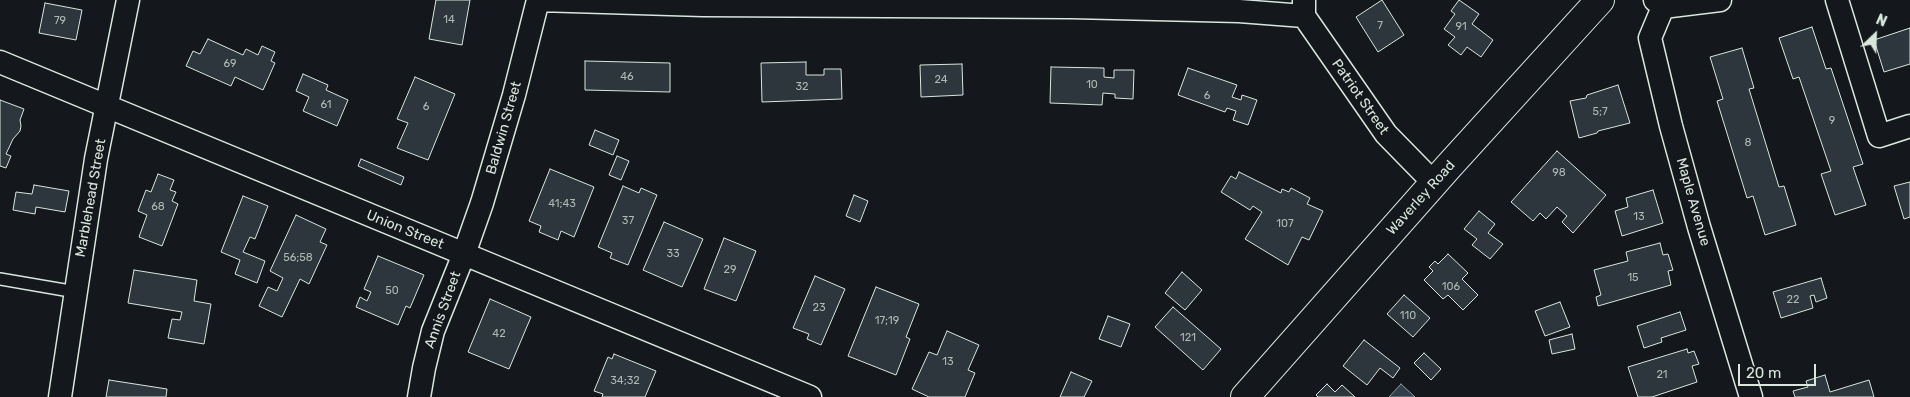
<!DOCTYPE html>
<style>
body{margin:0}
#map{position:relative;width:1910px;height:397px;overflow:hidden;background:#14181c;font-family:Rubik,sans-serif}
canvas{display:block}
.north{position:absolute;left:1850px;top:10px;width:50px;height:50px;-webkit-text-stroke:4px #14181c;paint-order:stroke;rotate:24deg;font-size:14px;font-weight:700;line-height:20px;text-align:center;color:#d8e6dc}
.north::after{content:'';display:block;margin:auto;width:18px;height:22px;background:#d8e6dc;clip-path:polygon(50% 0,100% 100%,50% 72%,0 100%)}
.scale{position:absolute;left:1738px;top:364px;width:78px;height:22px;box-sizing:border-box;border:2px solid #d8e6dc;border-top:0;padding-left:6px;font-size:15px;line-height:18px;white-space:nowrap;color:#d8e6dc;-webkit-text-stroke:4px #14181c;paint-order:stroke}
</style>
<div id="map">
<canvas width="1910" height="397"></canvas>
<div class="north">N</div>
<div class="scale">20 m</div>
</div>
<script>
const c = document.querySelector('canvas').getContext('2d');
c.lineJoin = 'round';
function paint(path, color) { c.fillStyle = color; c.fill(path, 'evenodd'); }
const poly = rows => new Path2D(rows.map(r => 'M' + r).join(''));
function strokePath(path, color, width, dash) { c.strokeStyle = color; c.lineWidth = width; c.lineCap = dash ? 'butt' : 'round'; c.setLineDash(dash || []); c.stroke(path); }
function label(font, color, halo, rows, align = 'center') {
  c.font = font + ' Rubik,sans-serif'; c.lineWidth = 4; c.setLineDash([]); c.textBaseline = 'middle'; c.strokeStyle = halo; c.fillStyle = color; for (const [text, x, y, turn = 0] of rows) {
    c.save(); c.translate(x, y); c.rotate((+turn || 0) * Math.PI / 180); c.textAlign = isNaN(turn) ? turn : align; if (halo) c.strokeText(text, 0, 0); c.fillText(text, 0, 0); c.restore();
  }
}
const water = poly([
 [1401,384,1415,397,1389,397,1401,384]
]);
paint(water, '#2f3f4d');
strokePath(water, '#939e99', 1);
const building = poly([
 [436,0,470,0,462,45,429,39,436,0],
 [1382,0,1404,35,1378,52,1356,17,1382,0],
 [1459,0,1479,14,1472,24,1493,40,1481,57,1467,47,1461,55,1448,45,1455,37,1444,29,1455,14,1451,11,1459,0],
 [45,3,82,10,76,40,39,33,45,3],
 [1812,27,1826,69,1831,68,1863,164,1853,167,1866,205,1835,215,1821,174,1831,171,1799,77,1793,79,1779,38,1812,27],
 [1910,28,1910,64,1884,72,1874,40,1910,28],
 [208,39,243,55,246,49,258,55,262,46,275,52,271,61,275,63,263,90,235,77,231,86,186,66,193,51,200,54,208,39],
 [1742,48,1754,88,1749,89,1779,187,1784,186,1796,225,1765,235,1753,196,1747,198,1717,101,1723,99,1710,57,1742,48],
 [585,61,670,63,670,92,585,90,585,61],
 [806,62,806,75,824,75,824,69,841,69,842,99,762,102,761,63,806,62],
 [962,64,963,95,921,97,920,65,962,64],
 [1051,67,1104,68,1104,77,1114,78,1114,70,1134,70,1133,99,1115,98,1115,94,1103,93,1102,105,1050,103,1051,67],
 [1188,68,1237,85,1232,97,1241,100,1242,95,1257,100,1248,125,1233,120,1236,111,1227,108,1225,112,1178,95,1188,68],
 [303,74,328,85,326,90,348,100,337,126,303,111,309,97,296,91,303,74],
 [415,77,455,94,428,160,397,148,408,123,397,119,415,77],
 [1618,85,1630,123,1598,131,1597,133,1579,138,1570,101,1586,98,1587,95,1618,85],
 [0,100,24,109,20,120,21,126,20,131,13,139,6,154,11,156,6,168,0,166,0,100],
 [595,130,619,140,613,155,589,145,595,130],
 [1557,151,1606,195,1573,233,1562,222,1567,216,1557,207,1546,219,1540,213,1533,221,1511,202,1557,151],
 [617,156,629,161,621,180,609,175,617,156],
 [361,159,404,177,401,185,358,166,361,159],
 [550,169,594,187,574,237,561,231,558,240,539,232,541,226,529,221,550,169],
 [1239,172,1281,193,1282,189,1289,192,1291,188,1310,198,1307,204,1323,211,1309,240,1302,237,1288,265,1245,239,1262,212,1253,206,1250,210,1221,192,1231,176,1236,179,1239,172],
 [158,174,174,180,170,190,176,192,172,201,178,204,162,246,139,237,147,215,138,211,146,190,151,192,158,174],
 [1910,182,1910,217,1904,219,1894,186,1910,182],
 [34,185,69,191,65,212,36,207,35,214,13,210,16,192,32,194,34,185],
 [623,186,639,193,641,188,657,195,628,265,610,258,612,253,598,247,623,186],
 [1653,190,1663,223,1622,236,1615,211,1628,207,1626,198,1653,190],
 [854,195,868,201,860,222,846,216,854,195],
 [243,196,268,206,255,239,250,237,243,252,265,261,257,283,235,274,240,260,221,252,243,196],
 [1479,211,1495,224,1488,233,1503,244,1490,259,1472,245,1477,239,1464,229,1479,211],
 [296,215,326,229,320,242,327,245,309,284,300,279,282,317,259,306,268,287,277,291,283,278,270,271,296,215],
 [664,222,703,239,682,287,643,270,664,222],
 [724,238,756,251,736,301,704,289,724,238],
 [1660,243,1663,255,1668,254,1673,270,1668,271,1671,285,1598,306,1596,297,1601,295,1594,270,1628,261,1626,252,1660,243],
 [1448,254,1468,273,1462,279,1478,295,1463,310,1448,295,1443,299,1424,280,1433,271,1429,267,1435,261,1438,264,1448,254],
 [378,256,424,275,410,308,406,306,398,325,356,307,360,297,367,301,371,292,364,289,378,256],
 [134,270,197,280,194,301,211,304,204,344,168,338,172,319,180,320,182,312,128,303,134,270],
 [1182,272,1202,290,1185,310,1165,293,1182,272],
 [815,276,845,289,821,345,807,339,809,334,793,328,815,276],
 [1821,278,1827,298,1816,302,1814,295,1810,296,1813,308,1781,318,1773,292,1821,278],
 [876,287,919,304,906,337,910,339,896,375,848,356,876,287],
 [1404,295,1430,318,1413,337,1387,314,1404,295],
 [490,299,531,317,509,369,468,352,490,299],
 [1560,302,1570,327,1545,336,1535,311,1560,302],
 [1173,307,1221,349,1203,370,1155,327,1173,307],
 [1680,312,1686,330,1661,338,1662,342,1644,348,1637,326,1680,312],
 [1108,316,1130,324,1121,347,1099,339,1108,316],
 [947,331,979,345,968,370,975,373,965,397,929,397,912,389,929,352,937,355,947,331],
 [1572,334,1575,349,1552,354,1549,340,1572,334],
 [1364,340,1400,368,1393,378,1380,368,1367,385,1343,366,1364,340],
 [1687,349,1688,353,1694,351,1699,364,1692,366,1697,382,1652,397,1638,397,1628,367,1687,349],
 [1424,353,1441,369,1431,380,1414,363,1424,353],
 [614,354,656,371,645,397,602,397,603,394,594,391,608,357,612,359,614,354],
 [1071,372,1092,381,1084,397,1060,397,1071,372],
 [1825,375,1830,392,1869,380,1874,397,1795,397,1793,391,1808,387,1806,381,1825,375],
 [109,380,167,389,166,397,106,397,109,380],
 [1327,384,1335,392,1342,385,1355,397,1318,397,1316,395,1327,384]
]);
paint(building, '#2c363c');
strokePath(building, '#d8e6dc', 1);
const lane = poly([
 [0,279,76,292]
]);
const street = poly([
 [538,0,703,5,1071,7,1239,11,1304,16],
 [1304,0,1304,16,1386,134,1434,183],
 [1655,0,1663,7,1720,0],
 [1837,0,1879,136,1910,126],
 [1663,7,1650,38,1671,126,1699,227,1751,397],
 [0,62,810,397],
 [60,397,96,159,128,0],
 [419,397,424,368,433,331,464,254,482,203,514,95,538,0]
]);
const secondary = poly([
 [1245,397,1449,166,1600,0]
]);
strokePath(lane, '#d8e6dc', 14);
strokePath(street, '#d8e6dc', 25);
strokePath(secondary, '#d8e6dc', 30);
strokePath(lane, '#14181c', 11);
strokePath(street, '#14181c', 22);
strokePath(secondary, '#14181c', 28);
label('11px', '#adbab4', null, [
 ["14",449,20],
 ["79",60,21],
 ["7",1380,26],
 ["91",1461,27],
 ["69",230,64],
 ["46",627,77],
 ["24",941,80],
 ["10",1092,85],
 ["32",802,87],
 ["6",1207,96],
 ["61",326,105],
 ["6",426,107],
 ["5;7",1600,112],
 ["9",1832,121],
 ["8",1748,143],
 ["98",1559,173],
 ["41;43",562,204],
 ["68",158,207],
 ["13",1639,217],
 ["37",628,221],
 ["107",1285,224],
 ["33",673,254],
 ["56;58",298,258],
 ["29",730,270],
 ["15",1633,278],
 ["106",1451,287],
 ["50",392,291],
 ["22",1793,300],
 ["23",819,308],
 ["110",1408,316],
 ["17;19",887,321],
 ["42",499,334],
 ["121",1188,338],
 ["13",948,362],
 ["21",1662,375],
 ["34;32",625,381]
]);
label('14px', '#d8e6dc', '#14181c', [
 ["Patriot Street",1360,97,55],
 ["Baldwin Street",504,128,-74],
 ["Marblehead Street",91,198,-80],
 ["Waverley Road",1421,198,-48],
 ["Maple Avenue",1693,202,74],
 ["Union Street",405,230,22],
 ["Annis Street",443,310,-70]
]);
</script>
